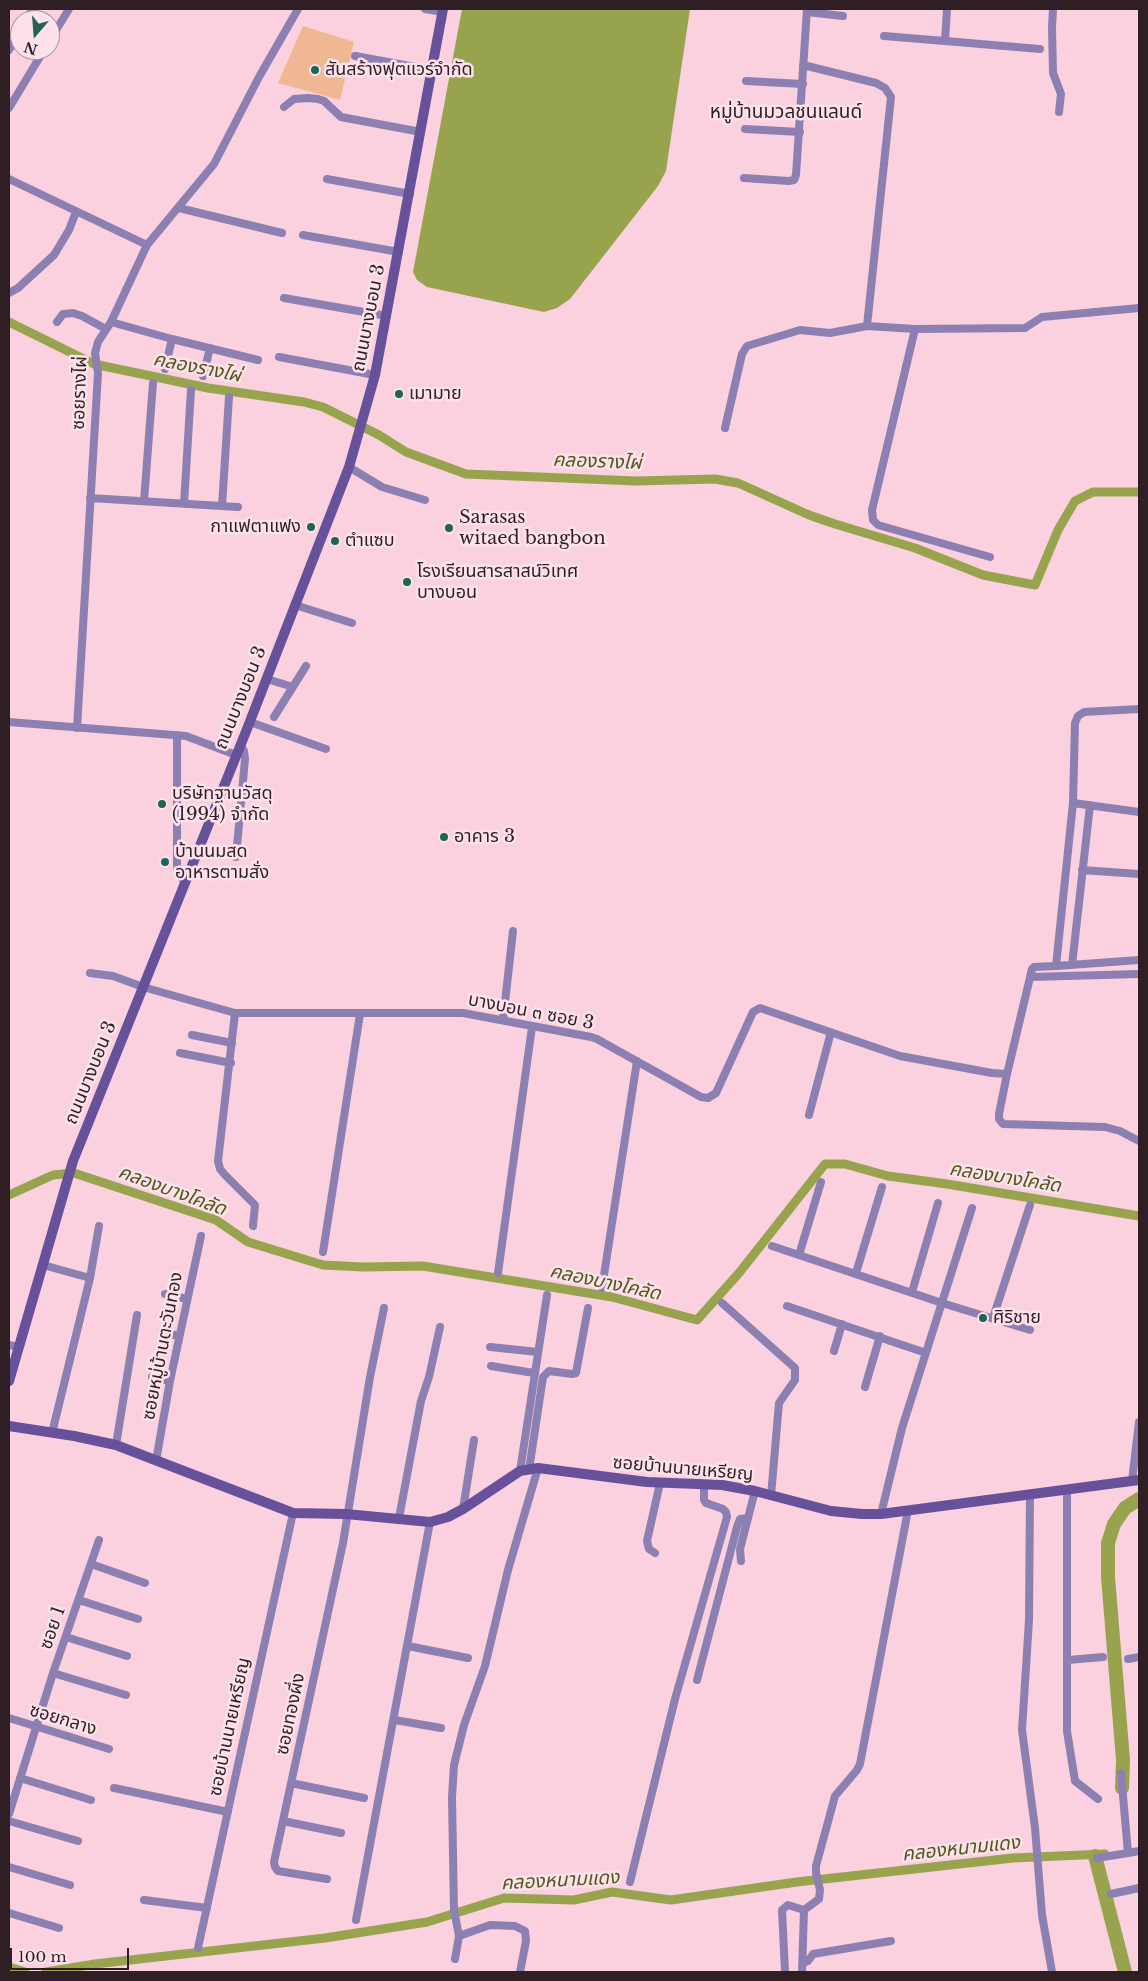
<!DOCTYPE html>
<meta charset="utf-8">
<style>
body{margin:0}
#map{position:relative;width:1148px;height:1981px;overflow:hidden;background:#fbd0df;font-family:"Libre Baskerville",serif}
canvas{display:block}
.frame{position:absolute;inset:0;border:10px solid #2f1f25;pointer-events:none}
.north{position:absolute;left:10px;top:10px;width:50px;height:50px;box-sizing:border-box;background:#fde2eb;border:1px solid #ab949c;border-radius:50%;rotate:198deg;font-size:14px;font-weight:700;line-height:20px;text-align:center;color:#2f1f25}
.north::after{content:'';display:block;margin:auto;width:18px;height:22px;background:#1f6455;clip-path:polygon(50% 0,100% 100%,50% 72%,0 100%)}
.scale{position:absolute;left:10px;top:1948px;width:119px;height:22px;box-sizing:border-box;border:2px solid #2f1f25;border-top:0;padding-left:6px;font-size:15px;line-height:18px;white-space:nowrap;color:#2f1f25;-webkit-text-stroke:4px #fde2eb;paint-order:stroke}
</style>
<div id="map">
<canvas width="1148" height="1981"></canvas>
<div class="frame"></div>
<div class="north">N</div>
<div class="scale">100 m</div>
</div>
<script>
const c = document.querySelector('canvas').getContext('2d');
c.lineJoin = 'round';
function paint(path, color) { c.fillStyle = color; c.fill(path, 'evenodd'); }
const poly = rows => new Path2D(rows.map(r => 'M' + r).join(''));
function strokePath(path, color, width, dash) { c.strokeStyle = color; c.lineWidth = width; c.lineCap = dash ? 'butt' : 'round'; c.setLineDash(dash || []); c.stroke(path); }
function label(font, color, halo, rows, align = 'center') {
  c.font = font + ' "Libre Baskerville","Noto Sans Thai",serif'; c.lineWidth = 5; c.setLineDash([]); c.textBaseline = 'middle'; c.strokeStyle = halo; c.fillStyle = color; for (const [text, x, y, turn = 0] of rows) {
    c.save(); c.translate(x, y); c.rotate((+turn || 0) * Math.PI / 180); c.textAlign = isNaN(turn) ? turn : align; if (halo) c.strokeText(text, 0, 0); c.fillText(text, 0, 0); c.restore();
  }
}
paint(poly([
 [303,26,354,42,340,100,278,83]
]), '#f0b892');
paint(poly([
 [462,9,690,9,666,171,658,186,570,299,557,308,544,312,427,287,417,280,413,272]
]), '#98a34e');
strokePath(poly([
 [9,322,94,364,208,388,304,402,323,407,379,435,406,452,466,474,636,481,715,479,738,483,809,515,835,524,915,548,983,575,1035,585,1058,530,1075,501,1093,492,1139,492],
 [9,1195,53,1175,74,1173,216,1220,248,1242,323,1265,363,1267,423,1266,612,1297,697,1320,739,1273,825,1164,845,1164,888,1176,947,1184,1139,1216],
 [9,1967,25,1972],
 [46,1972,95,1964,325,1938,427,1922,504,1898,574,1900,612,1892,671,1900,797,1882,1013,1858,1105,1854]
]), '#98a34e', 9);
strokePath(poly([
 [1122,1788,1123,1760,1108,1577,1108,1543,1114,1524,1125,1508,1139,1499],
 [1095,1856,1125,1972]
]), '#98a34e', 14);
strokePath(poly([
 [425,9,443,12],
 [947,9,945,41,1040,49],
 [1053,9,1052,28,1053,73,1061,94,1059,112],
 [807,12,843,16],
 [26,20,33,9],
 [884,36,945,41],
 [50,40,69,9],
 [9,50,20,31],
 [355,56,432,70],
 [803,65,876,83,885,88,891,97,867,326,915,329,1025,328,1042,317,1139,308],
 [746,81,803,84],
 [284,107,294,99,308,98,318,99,324,101,341,117,421,132],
 [9,108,44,50],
 [745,129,800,132],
 [744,178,789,181,794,180,796,175,807,9],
 [9,179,147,245],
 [327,179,410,194],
 [179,208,282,233],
 [303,235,399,252],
 [9,293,18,288,54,255,69,230,76,212],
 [284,298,387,316],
 [57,322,63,314,73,313,82,316,106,329],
 [111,322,172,339,258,360],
 [915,329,872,510,873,520,878,525,990,557],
 [279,357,375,375],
 [165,369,172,339],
 [203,376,210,348],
 [725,428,742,354,747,346,800,330,830,333,867,326],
 [349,467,382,487,425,500],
 [90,498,238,507],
 [144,501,153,383],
 [184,504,191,390],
 [222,506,229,397],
 [295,605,352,623],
 [267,679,293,687],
 [274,717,306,666],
 [9,722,186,736,236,755],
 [250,722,326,749],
 [77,728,98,373,95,353,98,342,111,322,147,245,214,164,259,77,298,9],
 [177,735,177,865,178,871,184,882],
 [1073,803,1139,812],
 [236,857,245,759,244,751,241,745],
 [1082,870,1139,874],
 [1072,965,1090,805],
 [1056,966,1139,960],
 [90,973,113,976,143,987,235,1013,463,1013,591,1037,597,1039,701,1097,708,1098,716,1093,753,1012,760,1008,900,1056,992,1073,1007,1074,999,1114,999,1119,1003,1124,1105,1127,1120,1131,1139,1141],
 [1030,977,1139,974],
 [235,1013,218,1161,220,1169,225,1175,255,1205,253,1226],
 [503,1020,513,931],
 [192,1035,232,1043],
 [180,1053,231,1063],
 [1007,1074,1032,969,1034,967,1056,966,1073,803,1075,723,1078,716,1084,712,1139,709],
 [809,1115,831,1032],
 [772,1246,942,1303,1030,1330],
 [323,1252,360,1014],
 [799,1255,821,1182],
 [43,1265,90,1278],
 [498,1273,532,1027],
 [856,1273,882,1187],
 [602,1288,637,1061],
 [912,1292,938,1203],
 [165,1294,187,1299],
 [722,1303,795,1368,795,1380,779,1403,771,1496],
 [787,1306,926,1353],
 [993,1318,1030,1205],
 [162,1332,179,1336],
 [9,1345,19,1347],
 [490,1347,538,1352],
 [834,1351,842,1324],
 [491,1366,534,1373],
 [152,1377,170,1381],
 [865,1387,880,1336],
 [52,1433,90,1278,99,1226],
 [116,1445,137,1315],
 [156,1461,170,1381,201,1236],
 [529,1470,543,1377,549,1371,572,1374,576,1373,588,1308],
 [520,1471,547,1295],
 [1132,1481,1139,1422],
 [1067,1489,1067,1731,1075,1781,1098,1799],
 [1030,1494,1029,1620,1022,1730,1035,1828,1042,1915,1052,1972],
 [463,1509,474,1440],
 [881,1514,902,1428,972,1208],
 [399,1518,421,1401,429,1377,440,1327],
 [655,1553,649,1549,647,1541,660,1483],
 [741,1561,740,1549,755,1491],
 [91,1564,145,1583],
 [79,1600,138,1619],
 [66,1637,127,1656],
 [408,1646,468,1658],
 [1128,1659,1139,1657],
 [1068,1660,1103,1657],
 [53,1673,126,1695],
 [697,1680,737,1527,740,1519,748,1518],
 [9,1718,109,1749],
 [395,1720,441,1728],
 [1121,1773,1128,1853,1139,1851],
 [20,1778,91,1800],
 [291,1783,364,1798],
 [114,1788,228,1812],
 [9,1814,53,1673,99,1540],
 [9,1821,78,1841],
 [283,1821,341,1833],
 [1097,1858,1128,1853],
 [9,1867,70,1885],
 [327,1879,278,1871,275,1867,274,1862,343,1543,370,1377,384,1308],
 [630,1882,675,1699,727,1517,726,1512,723,1509,706,1503,704,1500,704,1485],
 [1111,1894,1139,1888],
 [144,1900,207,1908],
 [9,1913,59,1928],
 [356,1920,430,1522],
 [459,1936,490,1925,515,1926,525,1931,526,1941,520,1972],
 [198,1948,293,1513],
 [455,1959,459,1936,454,1910,452,1797,454,1765,464,1725,485,1666,508,1570,538,1468],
 [803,1963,808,1961,813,1954,891,1941],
 [785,1972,782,1910,788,1905,804,1910],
 [802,1972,804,1910,819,1899,820,1890,816,1873,816,1866,835,1796,857,1770,860,1764,908,1510]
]), '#8c7fb2', 8);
strokePath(poly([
 [9,1381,73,1161,247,729,349,467,375,375,443,9],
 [9,1426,74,1436,116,1445,293,1513,346,1514,430,1522,448,1517,463,1509,520,1471,538,1468,647,1482,722,1485,755,1491,831,1511,862,1514,881,1514,1139,1480]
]), '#66519a', 10);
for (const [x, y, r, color] of [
 [315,70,5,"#1f6455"],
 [399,394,5,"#1f6455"],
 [311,527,5,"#1f6455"],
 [449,528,5,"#1f6455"],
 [335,541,5,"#1f6455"],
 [407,582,5,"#1f6455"],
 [162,804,5,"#1f6455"],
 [444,837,5,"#1f6455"],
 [165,862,5,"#1f6455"],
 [983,1318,5,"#1f6455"]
]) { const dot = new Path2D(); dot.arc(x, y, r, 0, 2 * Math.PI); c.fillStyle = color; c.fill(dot); strokePath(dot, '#fde2eb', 2); }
label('18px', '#2f1f25', '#fde2eb', [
 ["สันสร้างฟุตแวร์จำกัด",325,70],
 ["เมามาย",409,394],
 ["Sarasas",459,518],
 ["witaed bangbon",459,539],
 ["กาแฟตาแฟง",301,527,"right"],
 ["ตำแซบ",345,541],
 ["โรงเรียนสารสาสน์วิเทศ",417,572],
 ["บางบอน",417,593],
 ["บริษัทฐานวัสดุ",172,794],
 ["(1994) จำกัด",172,815],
 ["อาคาร 3",454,837],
 ["บ้านนมสด",175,852],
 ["อาหารตามสั่ง",175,873],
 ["ศิริชาย",993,1318]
], 'left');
label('18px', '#2f1f25', '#fde2eb', [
 ["ถนนบางบอน 3",369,318,-79],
 ["ซอยรางไผ่",80,393,-88],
 ["ถนนบางบอน 3",241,698,-68],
 ["บางบอน ๓ ซอย 3",531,1012,11],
 ["ถนนบางบอน 3",91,1073,-68],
 ["ซอยหมู่บ้านตะวันทอง",163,1346,-79],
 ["ซอยบ้านนายเหรียญ",683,1469,5],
 ["ซอย 1",53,1628,-71],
 ["ซอยทองผึ่ง",291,1714,-78],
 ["ซอยกลาง",63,1720,17],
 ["ซอยบ้านนายเหรียญ",230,1727,-78]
]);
label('19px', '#2f1f25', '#fde2eb', [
 ["หมู่บ้านมวลชนแลนด์",786,113]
]);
label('italic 19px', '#51581a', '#fde2eb', [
 ["คลองรางไผ่",197,368,11],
 ["คลองรางไผ่",597,462,2],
 ["คลองบางโคลัด",1005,1178,9],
 ["คลองบางโคลัด",172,1191,20],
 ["คลองบางโคลัด",605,1283,12],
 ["คลองหนามแดง",961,1849,-6],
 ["คลองหนามแดง",560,1881,-3]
]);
</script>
